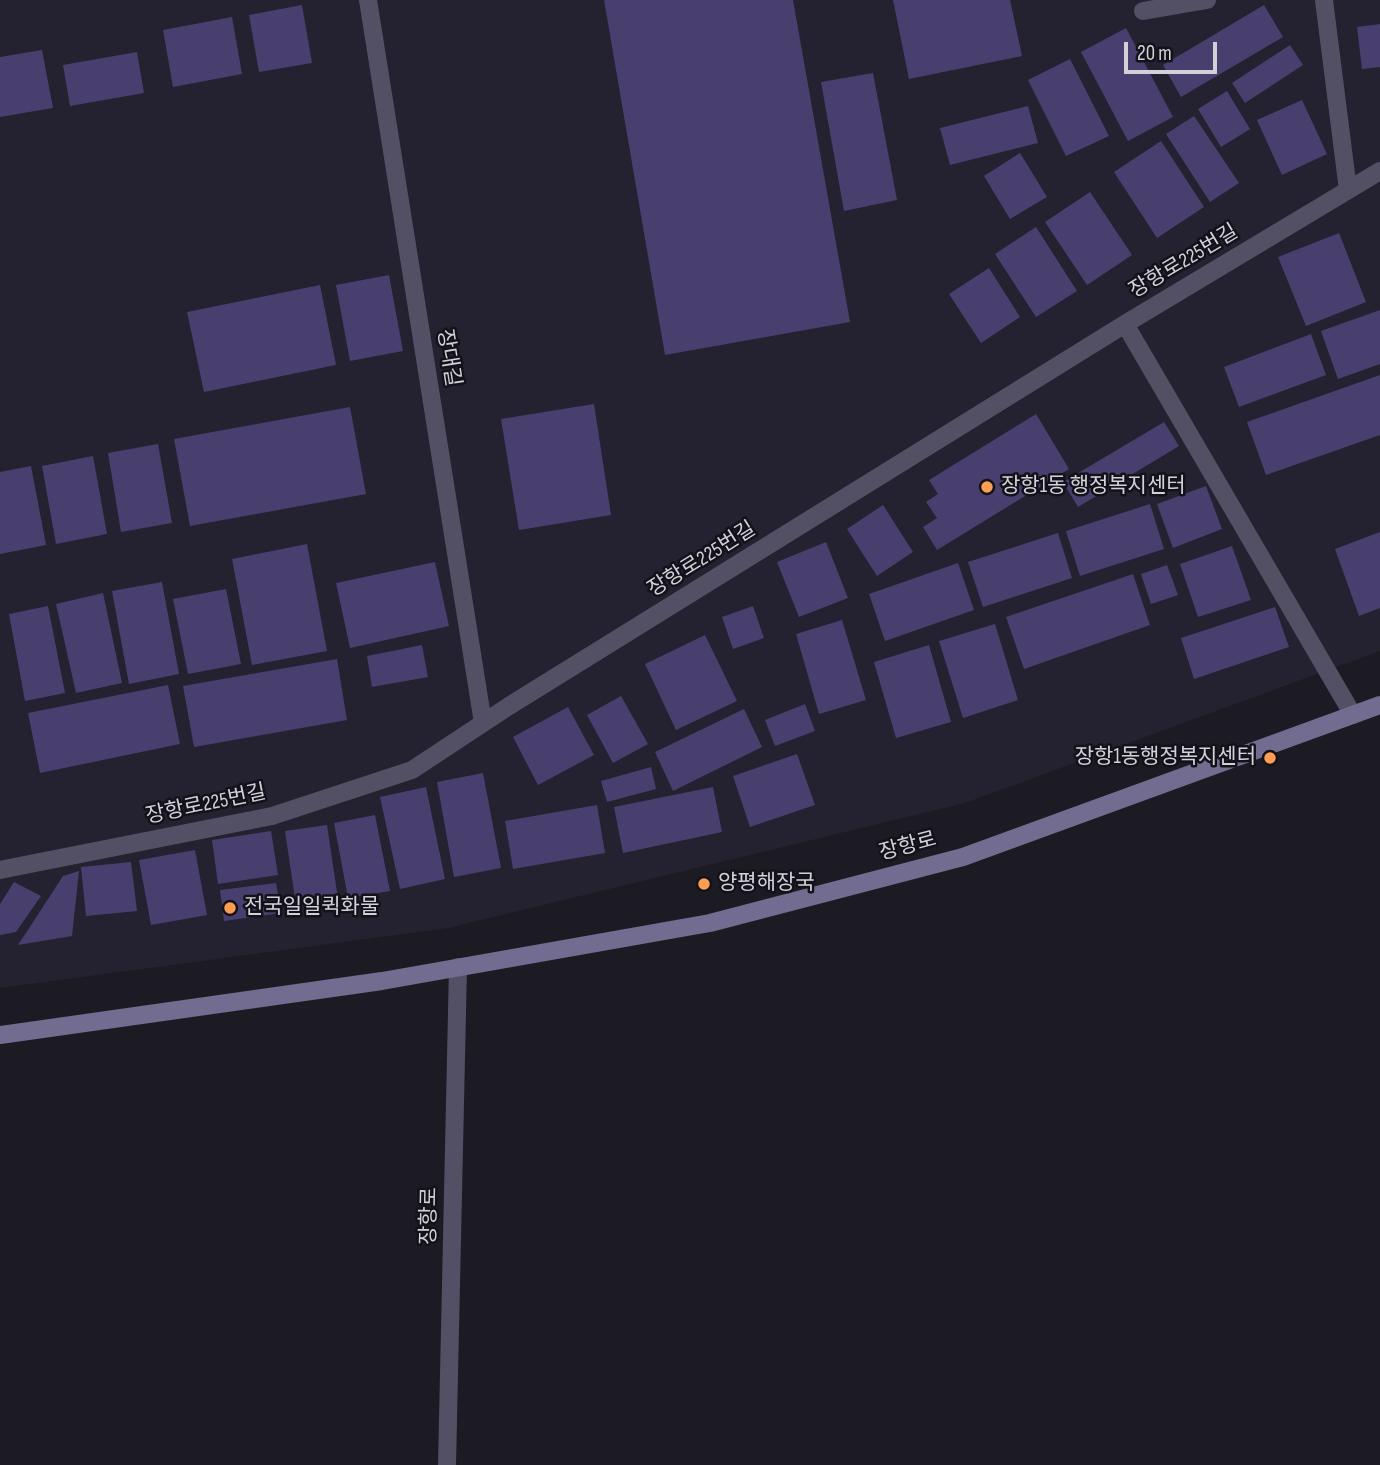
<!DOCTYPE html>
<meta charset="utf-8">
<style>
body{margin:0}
#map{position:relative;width:1380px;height:1465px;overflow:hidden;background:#1c1b24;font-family:"Sofia Sans Condensed",sans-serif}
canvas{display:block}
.scale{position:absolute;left:1124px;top:42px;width:93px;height:32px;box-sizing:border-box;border:4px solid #d2d1d8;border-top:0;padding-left:9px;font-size:21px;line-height:24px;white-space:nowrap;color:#d2d1d8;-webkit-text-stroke:5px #13121b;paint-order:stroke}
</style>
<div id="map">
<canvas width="1380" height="1465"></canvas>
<div class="scale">20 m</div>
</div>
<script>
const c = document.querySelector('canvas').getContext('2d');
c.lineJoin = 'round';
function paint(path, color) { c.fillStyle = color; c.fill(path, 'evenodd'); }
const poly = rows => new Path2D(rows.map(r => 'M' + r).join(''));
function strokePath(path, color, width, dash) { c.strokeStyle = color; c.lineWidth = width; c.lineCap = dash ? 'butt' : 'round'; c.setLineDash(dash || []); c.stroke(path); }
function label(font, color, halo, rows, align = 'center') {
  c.font = font + ' "Sofia Sans Condensed","Noto Sans KR",sans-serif'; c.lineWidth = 5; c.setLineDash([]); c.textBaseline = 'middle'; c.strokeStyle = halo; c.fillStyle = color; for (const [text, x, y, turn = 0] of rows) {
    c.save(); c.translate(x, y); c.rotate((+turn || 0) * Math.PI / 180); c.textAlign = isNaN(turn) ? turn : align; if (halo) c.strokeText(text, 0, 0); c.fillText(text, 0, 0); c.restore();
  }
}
paint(poly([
 [0,0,1380,0,1380,651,965,803,448,928,0,988]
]), '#242130');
paint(poly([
 [604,0,793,0,850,322,665,355],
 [893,0,1010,0,1022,56,909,79],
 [302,5,312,63,259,72,249,15],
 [1264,5,1283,37,1181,97,1163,65],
 [232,17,242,74,173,87,163,30],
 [1380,24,1380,67,1362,69,1357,27],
 [1126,28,1173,117,1128,141,1081,52],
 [1290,45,1303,65,1245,103,1232,83],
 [42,50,53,108,0,117,0,57],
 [137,52,144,93,70,106,63,65],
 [1070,59,1109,136,1066,156,1028,80],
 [873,73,897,200,844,211,821,82],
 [1227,91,1250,129,1221,147,1198,109],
 [1302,100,1327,154,1282,175,1257,120],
 [1028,106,1038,143,950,165,940,128],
 [1194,116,1239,183,1210,202,1166,134],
 [1161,141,1204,207,1157,238,1114,172],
 [1020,153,1047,197,1010,219,984,176],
 [1090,192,1132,255,1087,285,1045,222],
 [1036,227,1077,291,1036,317,995,254],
 [1339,233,1366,302,1306,326,1278,257],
 [989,268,1020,317,981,343,949,294],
 [389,275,403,351,350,361,336,285],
 [320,285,336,365,204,392,187,312],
 [1380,310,1380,364,1338,379,1321,331],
 [1311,334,1326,375,1239,407,1224,367],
 [1380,375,1380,435,1266,475,1247,422],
 [594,404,611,515,519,530,501,419],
 [350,407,366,494,190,526,174,439],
 [1036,414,1069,469,937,550,923,527,937,518,926,502,938,494,929,480],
 [1164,422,1179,446,1078,507,1063,482],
 [158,444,172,523,121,532,108,453],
 [93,456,107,534,56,544,42,466],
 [31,466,46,545,0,554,0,472],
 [1206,486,1222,529,1173,548,1157,504],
 [1150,504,1164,549,1080,576,1066,531],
 [883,505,913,552,877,576,847,529],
 [1380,532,1380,608,1359,616,1335,549],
 [1058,533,1072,578,983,607,968,562],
 [826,542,848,598,799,617,777,562],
 [307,544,327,651,252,665,232,559],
 [1232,546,1251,600,1198,617,1180,564],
 [435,562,449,626,350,648,336,583],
 [958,563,974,610,885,641,869,594],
 [1167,565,1178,595,1151,604,1141,574],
 [1133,574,1150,625,1024,669,1006,617],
 [162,582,179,674,129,684,112,591],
 [226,589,241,664,188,674,173,599],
 [103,593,122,683,76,693,56,604],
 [48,606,65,693,25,701,9,614],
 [753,606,764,638,733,649,722,617],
 [1275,607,1289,647,1194,679,1181,638],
 [842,620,866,700,819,714,796,634],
 [995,624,1018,700,963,718,939,641],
 [705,635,737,701,676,730,645,664],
 [422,645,428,677,372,687,367,656],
 [929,645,951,722,896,738,874,662],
 [337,659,347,720,194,747,183,686],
 [168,685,180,744,40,773,28,713],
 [621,696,648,744,613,763,587,715],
 [805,704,815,731,775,746,765,720],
 [568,707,594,755,538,785,513,737],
 [744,709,762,747,673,791,655,752],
 [797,754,815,805,750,827,733,776],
 [651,767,656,789,607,802,601,781],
 [483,773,501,868,454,877,437,782],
 [426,787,445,879,400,889,380,797],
 [713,787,722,832,623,853,614,807],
 [597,805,605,853,513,869,505,821],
 [375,815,390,891,348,898,334,823],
 [327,825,338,899,296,905,285,831],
 [271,831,278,875,218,884,212,840],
 [195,850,207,915,151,925,139,860],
 [131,862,137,911,86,916,81,867],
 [79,871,72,936,18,945,63,876],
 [14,882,41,896,16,932,0,935,0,904],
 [276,883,281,913,224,921,220,890]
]), '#493f6f');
strokePath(poly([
 [368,0,483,723],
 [1324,0,1348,190],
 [1143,11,1207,0],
 [1125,324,1353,715],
 [0,870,272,816,412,770,509,706,1125,324,1380,171],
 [447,1465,458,967]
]), '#535066', 18);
strokePath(poly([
 [0,1035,382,981,710,923,963,857,1380,705]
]), '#726c90', 18);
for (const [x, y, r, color] of [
 [987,487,7,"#fc9e52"],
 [1270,758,7,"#fc9e52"],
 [704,884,7,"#fc9e52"],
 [230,908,7,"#fc9e52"]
]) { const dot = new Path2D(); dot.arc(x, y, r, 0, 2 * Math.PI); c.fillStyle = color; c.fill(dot); strokePath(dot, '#13121b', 2.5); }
label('21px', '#d2d1d8', '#13121b', [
 ["장항로225번길",1184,262,-31],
 ["장대길",448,358,81],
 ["장항로225번길",702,560,-32],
 ["장항로225번길",206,805,-12],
 ["장항로",908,847,-15],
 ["장항로",430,1216,-89]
]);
label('21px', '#d2d1d8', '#13121b', [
 ["장항1동 행정복지센터",1001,487],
 ["장항1동행정복지센터",1256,758,"right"],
 ["양평해장국",718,884],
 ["전국일일퀵화물",244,908]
], 'left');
</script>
